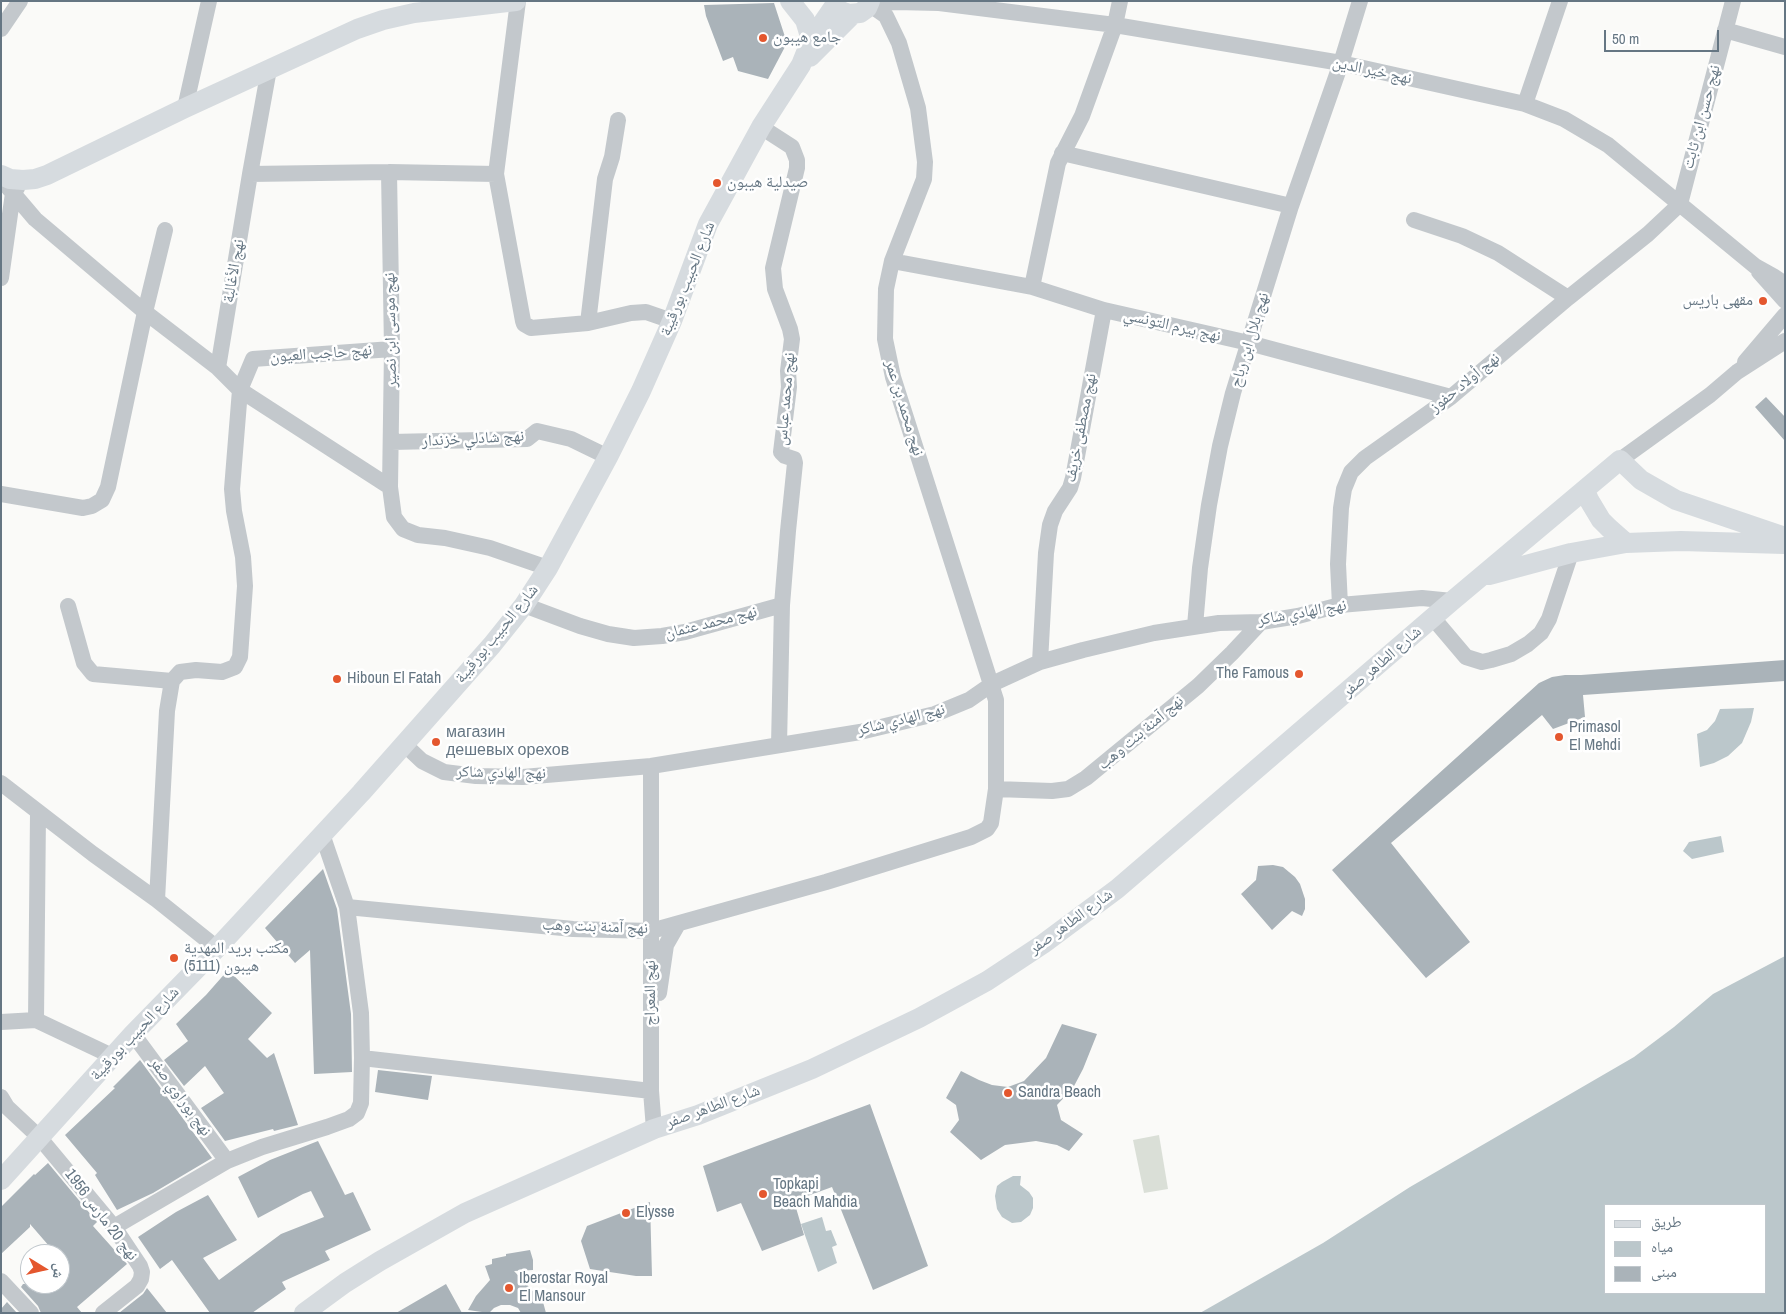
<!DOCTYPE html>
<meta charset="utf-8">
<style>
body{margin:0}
#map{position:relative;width:1786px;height:1314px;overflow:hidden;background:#fafaf8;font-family:"Archivo Narrow","Noto Naskh Arabic",sans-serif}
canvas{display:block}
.frame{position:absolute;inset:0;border:2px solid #657683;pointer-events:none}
.legend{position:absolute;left:1604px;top:1204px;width:162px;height:90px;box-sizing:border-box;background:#fff;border:1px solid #c1c8cd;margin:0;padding:6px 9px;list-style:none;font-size:15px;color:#657683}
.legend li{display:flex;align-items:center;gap:10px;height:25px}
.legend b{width:25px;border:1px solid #c1c8cd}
.north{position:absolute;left:20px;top:1244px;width:50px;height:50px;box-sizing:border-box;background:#fff;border:1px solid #c1c8cd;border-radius:50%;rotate:99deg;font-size:14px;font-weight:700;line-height:20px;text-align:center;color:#657683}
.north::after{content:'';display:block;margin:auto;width:18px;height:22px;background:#e4572e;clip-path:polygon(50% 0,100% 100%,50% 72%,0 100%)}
.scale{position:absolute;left:1604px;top:30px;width:115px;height:22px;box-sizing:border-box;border:2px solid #657683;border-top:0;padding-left:6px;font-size:15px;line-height:18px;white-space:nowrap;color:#657683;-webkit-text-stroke:4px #fff;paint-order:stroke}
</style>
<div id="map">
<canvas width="1786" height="1314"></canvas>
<div class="frame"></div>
<ul class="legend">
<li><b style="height:6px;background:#d6dbdf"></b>طريق</li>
<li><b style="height:14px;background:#bbc7cb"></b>مياه</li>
<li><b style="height:14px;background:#aab3b9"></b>مبنى</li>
</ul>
<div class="north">ش</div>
<div class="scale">50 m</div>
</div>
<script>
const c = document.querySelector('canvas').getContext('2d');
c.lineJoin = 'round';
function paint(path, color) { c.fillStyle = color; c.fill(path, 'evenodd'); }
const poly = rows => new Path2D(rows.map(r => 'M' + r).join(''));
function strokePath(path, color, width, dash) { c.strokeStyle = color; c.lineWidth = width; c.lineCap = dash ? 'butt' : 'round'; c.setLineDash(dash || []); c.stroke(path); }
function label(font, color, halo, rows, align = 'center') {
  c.font = font + ' "Archivo Narrow","Noto Naskh Arabic",sans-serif'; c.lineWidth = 5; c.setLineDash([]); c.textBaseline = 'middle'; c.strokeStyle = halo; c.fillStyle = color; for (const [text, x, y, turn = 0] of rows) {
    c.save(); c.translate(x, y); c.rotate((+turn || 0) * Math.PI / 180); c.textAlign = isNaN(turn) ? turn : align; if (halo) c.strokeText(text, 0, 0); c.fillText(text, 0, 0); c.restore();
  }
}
paint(poly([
 [1159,1135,1168,1189,1144,1193,1133,1140]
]), '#dadfd7');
paint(poly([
 [1754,708,1751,722,1742,743,1728,756,1714,763,1700,767,1697,734,1707,730,1715,721,1720,709],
 [1721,836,1724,852,1692,859,1683,851,1689,842],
 [1785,956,1785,1313,1200,1313,1323,1243,1410,1187,1634,1057,1674,1027,1713,994],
 [1605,1205,1765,1205,1765,1293,1605,1293],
 [1013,1176,1021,1176,1020,1185,1029,1192,1033,1198,1033,1208,1030,1215,1021,1222,1012,1223,1002,1217,997,1209,995,1196,997,1186,1002,1182],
 [822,1217,826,1231,831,1230,837,1245,832,1247,837,1263,818,1272,801,1224]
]), '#bbc7cb');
paint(poly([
 [774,3,787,43,768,79,738,71,733,57,723,61,706,16,704,5],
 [1766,397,1785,417,1785,441,1755,407],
 [1785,660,1785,681,1583,695,1585,717,1553,729,1542,715,1391,843,1470,942,1426,978,1332,870,1539,683,1552,677,1565,675,1581,675],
 [1273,865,1283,867,1295,877,1300,884,1305,899,1305,909,1302,916,1292,911,1272,930,1241,894,1256,880,1258,866],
 [323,869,337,909,351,1014,352,1072,314,1074,310,950,295,963,265,928],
 [228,970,272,1013,248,1039,267,1058,274,1053,298,1125,274,1131,273,1129,225,1141,201,1108,224,1093,205,1066,184,1086,164,1060,188,1041,176,1024,206,995],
 [1062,1024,1097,1034,1083,1069,1073,1088,1057,1105,1061,1120,1083,1134,1069,1151,1057,1145,1036,1141,1005,1145,981,1160,950,1132,959,1120,956,1105,946,1098,961,1071,979,1080,992,1085,1008,1087,1024,1081,1046,1058],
 [140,1060,212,1158,153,1193,117,1210,95,1175,97,1173,65,1135,115,1088,113,1087],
 [378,1070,432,1076,428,1100,375,1092],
 [870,1104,928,1266,873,1290,832,1187,794,1201,804,1235,762,1251,741,1203,717,1212,703,1166],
 [318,1141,345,1195,353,1192,371,1230,325,1251,330,1260,282,1282,286,1289,252,1313,210,1313,172,1260,160,1269,138,1237,176,1212,208,1195,237,1240,203,1258,219,1280,281,1234,324,1217,311,1191,303,1194,258,1218,238,1177,270,1160],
 [48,1163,97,1222,93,1226,127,1264,77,1307,82,1313,41,1313,38,1306,21,1287,23,1284,60,1284,60,1254,56,1254,30,1224,30,1227,1,1254,1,1207,34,1174,35,1175],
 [650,1202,652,1276,636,1276,590,1269,581,1241,587,1226],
 [530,1250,533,1260,533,1270,514,1271,543,1302,546,1313,521,1313,518,1308,510,1305,501,1305,494,1308,489,1313,468,1310,476,1296,490,1280,485,1266,492,1264,492,1259,506,1256,506,1254],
 [446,1284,462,1313,396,1313],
 [147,1288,167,1313,119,1313,143,1294],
 [7,1302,17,1313,1,1313,1,1309]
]), '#aab3b9');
strokePath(poly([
 [518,1,496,174,523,321,524,324,531,328,588,323],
 [869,4,896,2,939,3,1115,25,1341,63,1525,104,1564,119,1608,145,1755,266,1773,276,1785,284],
 [1,29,20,1],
 [1725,30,1785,47],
 [269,69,250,174,389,172,496,174],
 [1525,104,1560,1],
 [185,108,209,1],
 [618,120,612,157,605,179,588,323,631,313,646,312,672,321],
 [761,127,792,147,797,160,797,168,773,268,775,289,790,329,792,339,788,371,789,387,781,452,785,456,794,459,795,463,788,531,782,605,779,745],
 [1062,153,1291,206],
 [389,172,392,349,390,487],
 [1,179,35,219,145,312,218,368,240,390,390,487,394,517,403,529,418,535,445,538,490,548,548,568],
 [1414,220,1462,236,1498,253,1568,298],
 [892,261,1032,287,1104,310,1249,343,1451,397],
 [1759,272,1785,301],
 [1,278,13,193,17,188],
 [1032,287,1058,163,1082,116,1115,25,1120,1],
 [1745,362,1785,315],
 [218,368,250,174],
 [391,442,527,439,537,431,571,439,608,457],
 [1620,460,1710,395,1737,372,1785,341],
 [1,494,83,508,92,506,102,500,108,487,145,312,165,230],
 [524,605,580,626,608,634,634,638,662,636,685,632,782,605],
 [1340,605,1338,564,1341,508,1344,489,1351,472,1365,458,1451,397,1568,298,1648,234,1680,204,1733,1],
 [68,606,84,663,93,674,172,681],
 [1433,618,1466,657,1482,662,1491,660,1511,654,1528,644,1541,633,1549,619,1571,553],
 [1195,626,1200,568,1209,505,1220,446,1233,393,1291,206,1341,63,1360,1],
 [1040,662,1046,553,1050,525,1055,511,1070,488,1073,478,1104,310],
 [404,744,422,761,444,772,476,776,523,777,651,766,860,732,935,714,969,700,992,684,1040,662,1083,650,1154,633,1219,623,1261,622,1298,616,1340,605,1422,598,1452,601],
 [651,766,651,1091,654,1129],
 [1,783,93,854,157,900,217,948],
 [996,789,1052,791,1068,789,1086,778,1198,686,1232,653,1261,622],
 [322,834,347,907,573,929,651,931,826,882,971,837,987,829,991,823,996,789,996,700,893,377,885,339,886,289,892,261,924,179,925,162,918,108,899,43,886,16,869,4],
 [157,900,167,711,172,681,180,672,196,670,222,672,235,667,240,657,245,586,243,557,234,511,232,489,240,390,253,359,392,349],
 [347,907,361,1013,362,1058,651,1091],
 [659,993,666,945,678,924],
 [36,1020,112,1056],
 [1,1022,36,1020,38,813],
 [133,1034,227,1161],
 [1,1097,7,1107,39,1137,114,1227,140,1266,142,1272,141,1279,137,1286,103,1313],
 [114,1227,227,1161,262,1147,327,1127,349,1119,357,1113,361,1103,362,1058],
 [1,1281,31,1313]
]), '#c3c8cc', 16);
strokePath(poly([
 [790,1,805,20,811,40],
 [841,11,848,14,860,13,867,8,870,1],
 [810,57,853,14],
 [1,175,10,179,23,180,35,179,47,175,185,108,357,29,383,20,414,13,516,1],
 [1585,490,1589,500,1601,520,1609,528,1626,543],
 [1489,575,1571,553,1626,543,1681,541,1784,544],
 [1,1180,133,1034,217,948,361,793,492,645,524,605,548,568,608,457,641,391,672,321,708,224,761,127,801,65,811,40,835,5],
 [304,1313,345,1283,380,1261,465,1213,654,1129,698,1115,812,1069,919,1018,987,981,1043,944,1117,889,1452,601,1620,460,1641,480,1676,500,1785,537]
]), '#d6dbdf', 20);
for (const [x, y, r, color] of [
 [763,38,5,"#e4572e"],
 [717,183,5,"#e4572e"],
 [1763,301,5,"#e4572e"],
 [1299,674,5,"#e4572e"],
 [337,679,5,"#e4572e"],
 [1559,737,5,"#e4572e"],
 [436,742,5,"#e4572e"],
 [174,958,5,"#e4572e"],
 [1008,1093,5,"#e4572e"],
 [763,1194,5,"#e4572e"],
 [626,1213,5,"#e4572e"],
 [509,1288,5,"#e4572e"]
]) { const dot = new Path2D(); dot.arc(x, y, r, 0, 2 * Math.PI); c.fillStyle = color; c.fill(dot); strokePath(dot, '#fff', 2); }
label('16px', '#657683', '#fff', [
 ["جامع هيبون",773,38],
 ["صيدلية هيبون",727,183],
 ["مقهى باريس",1753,301,"right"],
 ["The Famous",1289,674,"right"],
 ["Hiboun El Fatah",347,679],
 ["Primasol",1569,728],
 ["El Mehdi",1569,746],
 ["магазин",446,733],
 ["дешевых орехов",446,751],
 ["مكتب بريد المهدية",184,949],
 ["هيبون (5111)",184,967],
 ["Sandra Beach",1018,1093],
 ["Topkapi",773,1185],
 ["Beach Mahdia",773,1203],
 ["Elysse",636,1213],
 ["Iberostar Royal",519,1279],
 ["El Mansour",519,1297]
], 'left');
label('16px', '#657683', '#fff', [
 ["نهج خير الدين",1372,71,12],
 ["نهج حسن ابن ثابت",1702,117,-75],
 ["نهج الأغالبة",234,271,-80],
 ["شارع الحبيب بورقيبة",688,279,-68],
 ["نهج بيرم التونسي",1172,326,13],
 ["نهج موسى ابن نصير",391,330,-91],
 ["نهج بلال ابن رباح",1250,340,-73],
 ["نهج حاجب العيون",321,354,-4],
 ["نهج أولاد حفوز",1465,383,-39],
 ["نهج محمد عباس",786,399,-85],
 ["نهج محمد بن عمر",904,408,73],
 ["نهج مصطفى خريف",1081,428,-79],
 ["نهج شادلي خزندار",473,439,-3],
 ["نهج الهادي شاكر",1302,613,-10],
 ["نهج محمد عثمان",711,623,-14],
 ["شارع الحبيب بورقيبة",497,634,-51],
 ["شارع الطاهر صفر",1382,662,-41],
 ["نهج الهادي شاكر",901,720,-14],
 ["نهج آمنة بنت وهب",1141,733,-40],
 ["نهج الهادي شاكر",501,773,1],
 ["شارع الطاهر صفر",1071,922,-36],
 ["نهج آمنة بنت وهب",595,927,2],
 ["نهج المعراج",651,993,-90],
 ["شارع الحبيب بورقيبة",135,1034,-47],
 ["نهج بوراوي صفر",180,1097,54],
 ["شارع الطاهر صفر",713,1107,-20],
 ["نهج 20 مارس 1956",101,1215,53]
]);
</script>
